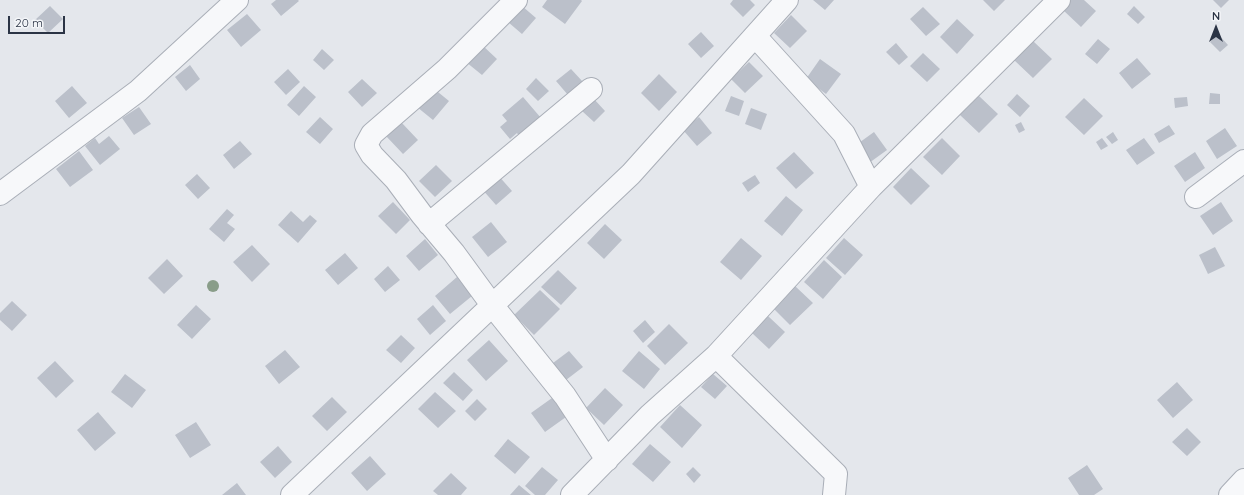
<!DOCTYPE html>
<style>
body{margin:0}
#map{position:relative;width:1244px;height:495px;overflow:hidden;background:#e4e7ec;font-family:Quicksand,sans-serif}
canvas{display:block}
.north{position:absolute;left:1196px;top:8px;width:40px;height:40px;-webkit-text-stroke:3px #f4f6f9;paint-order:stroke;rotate:0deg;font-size:11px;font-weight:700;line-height:16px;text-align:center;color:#2b3445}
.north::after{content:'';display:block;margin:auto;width:14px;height:18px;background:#2b3445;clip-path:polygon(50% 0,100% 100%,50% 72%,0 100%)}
.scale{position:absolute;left:8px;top:16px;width:57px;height:18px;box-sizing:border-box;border:2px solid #2b3445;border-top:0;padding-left:5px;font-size:12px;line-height:14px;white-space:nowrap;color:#2b3445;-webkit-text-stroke:3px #f4f6f9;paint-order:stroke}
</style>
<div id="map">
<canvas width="1244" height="495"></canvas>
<div class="north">N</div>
<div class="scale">20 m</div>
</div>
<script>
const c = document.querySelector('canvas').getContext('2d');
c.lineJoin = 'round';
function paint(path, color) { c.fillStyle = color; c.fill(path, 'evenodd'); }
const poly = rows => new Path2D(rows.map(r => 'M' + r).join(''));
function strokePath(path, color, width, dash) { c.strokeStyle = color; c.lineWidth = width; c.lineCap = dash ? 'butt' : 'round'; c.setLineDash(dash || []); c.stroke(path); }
paint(poly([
 [276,0,298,0,299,1,281,16,271,4],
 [547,0,581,0,582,1,565,24,542,7],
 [733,0,750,0,755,5,743,17,730,4],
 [813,0,834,0,825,10],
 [983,0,1005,0,994,11],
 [1071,0,1084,0,1096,11,1081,27,1063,10],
 [1213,0,1229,0,1221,8],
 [50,6,63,19,48,33,35,20],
 [522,6,536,18,522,34,508,22],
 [1134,6,1145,17,1138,24,1127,14],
 [923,7,940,24,926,36,910,19],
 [247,14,261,30,241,47,227,30],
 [791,15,807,31,790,48,774,33],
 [957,19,974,35,957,54,940,37],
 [701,32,714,46,701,58,688,44],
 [1218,34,1228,45,1220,52,1210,42],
 [1098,39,1110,49,1097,64,1085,54],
 [1033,41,1052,59,1033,78,1014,60],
 [896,43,908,57,899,65,886,52],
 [482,45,497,59,482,75,466,62],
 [322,49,334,60,324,70,313,60],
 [923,53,940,69,927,82,910,66],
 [1137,58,1151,74,1132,89,1119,73],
 [820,59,841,74,826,94,806,79],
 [749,62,763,76,745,93,731,79],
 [190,65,200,79,186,91,175,77],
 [288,69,300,82,286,95,274,82],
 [571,69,583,82,568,95,556,81],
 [659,74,677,92,659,111,641,93],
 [536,78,549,91,538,101,526,89],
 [362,79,377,93,362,107,348,92],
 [72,86,87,103,69,118,55,101],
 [304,86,316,97,299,116,287,105],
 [433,88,449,101,433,120,417,107],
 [1210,93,1220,94,1220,104,1209,104],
 [1017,94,1030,106,1020,117,1007,105],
 [731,96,744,101,739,116,725,111],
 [979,96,998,114,979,133,960,115],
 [523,97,541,118,519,136,517,133,510,139,500,127,507,121,502,115],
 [1187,97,1188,106,1175,108,1174,98],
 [1084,98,1103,116,1084,135,1065,117],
 [594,99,605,111,594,122,582,111],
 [139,107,151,124,134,135,122,118],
 [751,108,767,114,761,130,745,124],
 [320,117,333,129,320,144,306,132],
 [699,117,712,133,697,146,683,130],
 [401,122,418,140,403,154,386,136],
 [1021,122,1025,130,1019,133,1015,125],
 [1169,125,1175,134,1159,143,1154,134],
 [1225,128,1237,146,1217,159,1206,141],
 [874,132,887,150,869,163,856,145],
 [1113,132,1118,140,1112,144,1106,137],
 [109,136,120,149,100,165,85,146,95,138,99,144],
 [942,138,960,156,942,175,923,157],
 [1102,138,1108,146,1101,150,1096,142],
 [1144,138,1155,153,1137,165,1126,150],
 [240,141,252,154,234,169,223,155],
 [79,151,93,170,70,187,56,169],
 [794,152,814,173,796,189,776,168],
 [1195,152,1205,168,1185,182,1174,166],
 [436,165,452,181,435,197,419,181],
 [911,168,930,186,911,205,893,187],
 [197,174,210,188,198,199,185,185],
 [497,174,512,191,496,205,481,188],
 [755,175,760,183,748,192,742,183],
 [786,196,803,210,782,236,764,221],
 [393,202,410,220,396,234,378,216],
 [1221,202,1233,221,1213,235,1200,216],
 [227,209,234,215,227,223,235,229,224,242,209,229],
 [291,211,303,222,310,215,317,221,298,243,278,225],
 [491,222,507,242,488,257,472,237],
 [605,224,622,240,604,259,587,243],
 [741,238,762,256,741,280,720,262],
 [844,238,863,255,845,275,826,258],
 [425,239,438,255,419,271,406,256],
 [252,245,270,264,252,282,233,262],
 [1215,247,1225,266,1208,274,1199,255],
 [345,253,358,268,338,285,325,270],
 [167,259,183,276,164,294,148,278],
 [824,260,842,277,823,299,804,282],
 [388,266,400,280,385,292,374,279],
 [558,270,577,288,561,305,541,287],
 [457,277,472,296,450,314,435,296],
 [795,286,813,303,790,325,773,308],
 [540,290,560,309,534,335,514,315],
 [12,301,27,315,12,331,0,320,0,313],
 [196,305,211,319,192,339,177,325],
 [433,305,446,321,430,335,417,319],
 [768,316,785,332,769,349,752,333],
 [645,320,655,332,643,343,633,331],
 [669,324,688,343,665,365,647,346],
 [401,335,415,348,401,363,386,350],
 [489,340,508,361,486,381,467,360],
 [285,350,300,367,279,384,265,366],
 [569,351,583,367,566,380,553,363],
 [639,351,660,369,644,389,622,371],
 [55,361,74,381,56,398,37,378],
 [454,372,473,390,463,401,443,383],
 [125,374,146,390,132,408,111,392],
 [713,374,727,386,715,399,701,387],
 [1177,382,1193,400,1173,418,1157,400],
 [605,388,623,405,604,425,586,408],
 [435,392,456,411,438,428,418,409],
 [332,397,347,412,327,431,312,416],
 [552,398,566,417,545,432,531,413],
 [477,399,487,409,475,421,465,411],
 [680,405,702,425,682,448,660,427],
 [98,412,116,433,95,451,77,430],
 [196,422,211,445,190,458,175,435],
 [1187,428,1201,442,1187,456,1172,442],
 [508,439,530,457,515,474,494,456],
 [650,444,671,462,653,482,632,464],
 [278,446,292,462,275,478,260,462],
 [370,456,386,474,367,491,351,473],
 [1087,465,1103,489,1094,495,1079,495,1068,478],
 [542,467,558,480,545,495,535,495,525,486],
 [693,467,701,475,694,483,686,474],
 [451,473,467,488,461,495,438,495,433,491],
 [237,483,246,495,222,495],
 [519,485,531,495,510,495]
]), '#bbc0ca');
const minor = poly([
 [516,0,447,69,372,134,366,145,372,155,396,180,422,215,454,253,492,305,565,396,607,460],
 [755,36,844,134,871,187],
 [0,194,138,91,237,0],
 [1196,197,1244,161],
 [429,224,591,89],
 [716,356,836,474,834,495],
 [292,495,631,174,787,0],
 [572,495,650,415,716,356,871,187,1059,0],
 [1230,495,1244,480]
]);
strokePath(minor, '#a9aeb7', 24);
strokePath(minor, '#f7f8fa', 22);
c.fillStyle = '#899d89';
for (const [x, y] of [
 [213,286]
]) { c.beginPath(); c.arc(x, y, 6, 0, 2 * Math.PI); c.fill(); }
</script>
